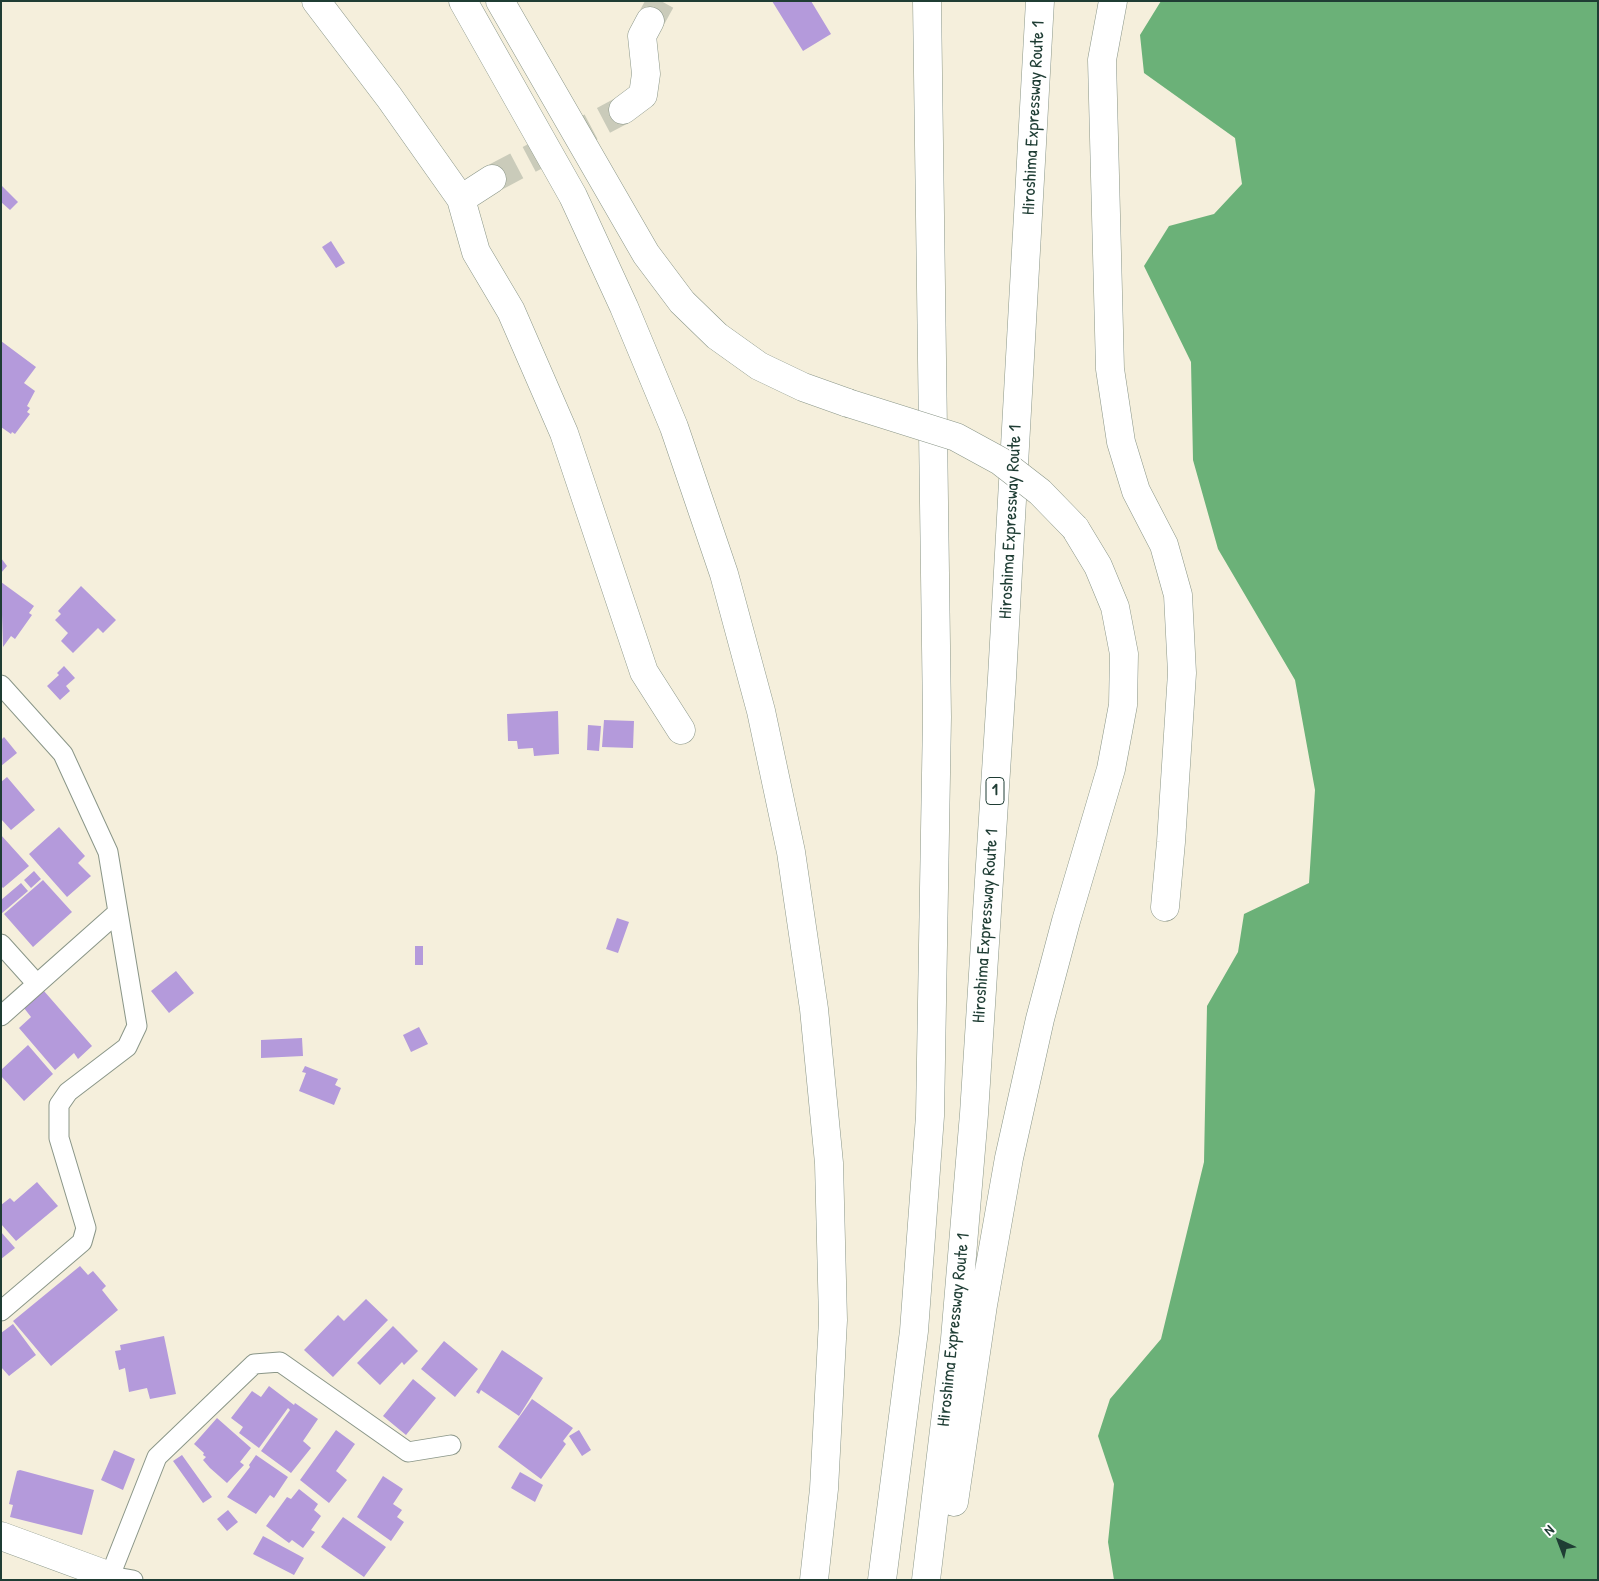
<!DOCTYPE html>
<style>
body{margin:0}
#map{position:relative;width:1599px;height:1581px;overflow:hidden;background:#f5efdc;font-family:"Patrick Hand",sans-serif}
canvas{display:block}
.frame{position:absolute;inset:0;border:2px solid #1f3d34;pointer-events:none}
.north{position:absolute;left:1534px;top:1516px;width:50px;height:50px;-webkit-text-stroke:4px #fff;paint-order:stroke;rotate:317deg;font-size:14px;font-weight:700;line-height:20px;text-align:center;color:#1f3d34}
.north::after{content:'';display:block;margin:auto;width:18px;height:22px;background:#1f3d34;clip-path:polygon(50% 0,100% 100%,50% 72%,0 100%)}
</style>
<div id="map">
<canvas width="1599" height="1581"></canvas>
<div class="frame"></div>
<div class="north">N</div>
</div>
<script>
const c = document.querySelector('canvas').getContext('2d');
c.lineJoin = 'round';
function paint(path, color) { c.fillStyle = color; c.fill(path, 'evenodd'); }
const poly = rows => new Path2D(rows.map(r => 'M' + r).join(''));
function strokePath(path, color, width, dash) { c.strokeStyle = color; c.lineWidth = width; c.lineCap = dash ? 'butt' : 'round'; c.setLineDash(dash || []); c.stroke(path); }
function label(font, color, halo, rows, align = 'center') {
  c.font = font + ' "Patrick Hand",sans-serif'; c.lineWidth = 4; c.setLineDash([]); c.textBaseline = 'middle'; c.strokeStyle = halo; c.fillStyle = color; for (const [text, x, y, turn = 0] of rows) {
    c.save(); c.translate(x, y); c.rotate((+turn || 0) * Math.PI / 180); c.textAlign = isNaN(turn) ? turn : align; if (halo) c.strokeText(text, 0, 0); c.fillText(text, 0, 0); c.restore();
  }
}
paint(poly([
 [1161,1,1598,1,1598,1580,1114,1580,1108,1542,1114,1484,1098,1436,1110,1399,1161,1339,1204,1162,1207,1006,1238,952,1244,914,1309,883,1315,790,1295,680,1218,549,1193,460,1191,362,1144,266,1169,226,1214,214,1242,184,1235,138,1144,73,1140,35]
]), '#6bb178');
paint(poly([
 [772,1,811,1,831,34,803,51],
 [1,185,18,202,10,210,1,202],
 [331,241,345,263,336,268,322,247],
 [1,341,36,367,24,383,35,391,27,406,30,408,27,412,30,414,15,434,12,432,11,434,1,427],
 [1,558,7,566,1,573],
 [1,582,34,606,29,613,32,615,15,639,11,636,3,647],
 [81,586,116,620,103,633,98,628,73,653,61,641,68,633,55,620,61,614,58,611],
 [64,666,75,678,66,686,70,691,60,700,47,686,59,675,57,673],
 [558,711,559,754,534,756,533,748,518,749,517,741,508,741,507,714],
 [604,720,634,721,633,748,602,747],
 [588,725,601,726,599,751,587,750],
 [4,737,17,753,1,766,1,740],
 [7,777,35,810,11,830,1,819,1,782],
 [59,827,85,856,78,863,91,876,67,897,29,854],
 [1,835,29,866,3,888,1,886],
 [34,871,41,879,31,888,24,880],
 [43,880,72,912,33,947,4,914],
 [21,883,28,891,1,914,1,900],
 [617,918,629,922,618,953,606,949],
 [415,946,423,946,423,965,415,965],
 [176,971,194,993,169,1013,151,991],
 [44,991,92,1046,78,1059,74,1053,55,1070,19,1028,31,1017,24,1008],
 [419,1027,428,1044,411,1052,403,1035],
 [302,1038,303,1056,261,1058,261,1040],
 [28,1045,53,1074,24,1101,1,1076,1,1070],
 [305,1066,338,1079,335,1085,341,1088,334,1105,299,1091,306,1073,302,1072],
 [37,1182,58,1206,16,1241,1,1224,1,1205,10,1198,14,1202],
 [1,1232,15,1248,1,1259],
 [80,1266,88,1275,93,1271,106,1286,102,1290,118,1310,51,1366,13,1321],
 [366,1299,388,1320,333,1377,304,1350,338,1315,344,1321],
 [13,1324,36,1355,9,1376,1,1367,1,1333],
 [393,1326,418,1351,404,1365,402,1362,380,1385,357,1363],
 [164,1336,176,1394,150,1399,147,1388,129,1392,125,1368,119,1370,115,1351,121,1350,120,1345],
 [444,1341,478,1369,455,1397,421,1369],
 [502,1350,543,1378,519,1416,481,1390,479,1394,476,1392],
 [413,1379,436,1398,406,1435,383,1416],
 [269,1386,294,1405,295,1403,318,1419,303,1441,311,1448,291,1473,261,1451,290,1410,288,1408,259,1448,239,1433,243,1427,231,1418,252,1391,261,1397],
 [532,1399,573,1428,563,1441,566,1444,541,1479,498,1447],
 [217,1418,251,1448,240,1462,244,1465,227,1483,210,1468,203,1460,206,1457,203,1455,204,1453,194,1444],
 [336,1430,355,1444,336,1471,347,1480,329,1503,300,1480],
 [579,1430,591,1450,582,1456,569,1436],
 [114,1450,135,1459,123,1490,101,1480],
 [182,1455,212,1497,203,1503,173,1461],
 [256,1455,288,1477,274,1498,270,1495,256,1514,227,1497,250,1467,249,1465],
 [20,1470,94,1490,82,1535,10,1517,13,1505,9,1504,11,1495,17,1471],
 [520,1472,543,1485,535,1502,511,1488],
 [383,1476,403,1489,393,1504,402,1510,397,1517,404,1522,391,1541,357,1517],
 [299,1489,318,1504,314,1510,321,1516,311,1530,315,1532,303,1548,292,1540,289,1543,266,1526,287,1497,291,1499],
 [228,1510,238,1522,227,1531,217,1519],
 [343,1517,386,1547,364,1577,321,1547],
 [263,1536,304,1558,294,1575,253,1554]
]), '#b49adb');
strokePath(poly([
 [650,21,661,1],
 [492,179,623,110]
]), '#cacbba', 28, [28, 14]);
const lane = poly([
 [1,685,63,754,108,852,137,1026,127,1047,68,1092,59,1105,59,1138,86,1228,82,1242,1,1311],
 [1,944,37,984],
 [1,1016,118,912],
 [133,1580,110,1576,157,1457,254,1364,280,1362,408,1452,451,1445]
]);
const street = poly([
 [316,1,389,97,461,199,476,252,511,311,564,433,644,672,681,730],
 [1113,1,1102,60,1110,369,1121,442,1136,491,1164,545,1178,595,1182,673,1171,842,1165,907],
 [623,110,643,95,646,74,642,36,650,21],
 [461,199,492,179],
 [1,1536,110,1576]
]);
const highway = poly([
 [463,1,573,196,624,307,674,427,724,574,761,711,791,852,814,1009,829,1163,833,1320,824,1489,814,1580],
 [500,1,646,254,682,302,717,336,759,366,803,387,848,403],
 [954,1502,983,1305,1009,1158,1040,1019,1066,921,1111,769,1123,705,1124,654,1115,607,1098,566,1075,528],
 [882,1580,914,1331,930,1116,937,717,927,1],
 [926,1580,955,1339,974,1114,1002,678,1040,1]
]);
strokePath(lane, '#8a9688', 21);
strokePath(street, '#8a9688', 29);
strokePath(highway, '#8a9688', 29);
strokePath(lane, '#fff', 19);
strokePath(street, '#fff', 28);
strokePath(highway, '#fff', 28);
const highwayBridge = poly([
 [848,403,956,437,1000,461,1040,492,1075,528]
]);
strokePath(highwayBridge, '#8a9688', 29, []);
strokePath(highwayBridge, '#fff', 28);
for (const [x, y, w] of [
 [995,791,18]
]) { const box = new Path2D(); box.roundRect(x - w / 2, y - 13.5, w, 27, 4); c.fillStyle = '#fff'; c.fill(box); strokePath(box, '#1f3d34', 1); }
label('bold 16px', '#1f3d34', null, [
 ["1",995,791]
]);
label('18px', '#1f3d34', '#fff', [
 ["Hiroshima Expressway Route 1",1034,118,-87],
 ["Hiroshima Expressway Route 1",1011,522,-87],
 ["Hiroshima Expressway Route 1",986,926,-86],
 ["Hiroshima Expressway Route 1",954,1330,-84]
]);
</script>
